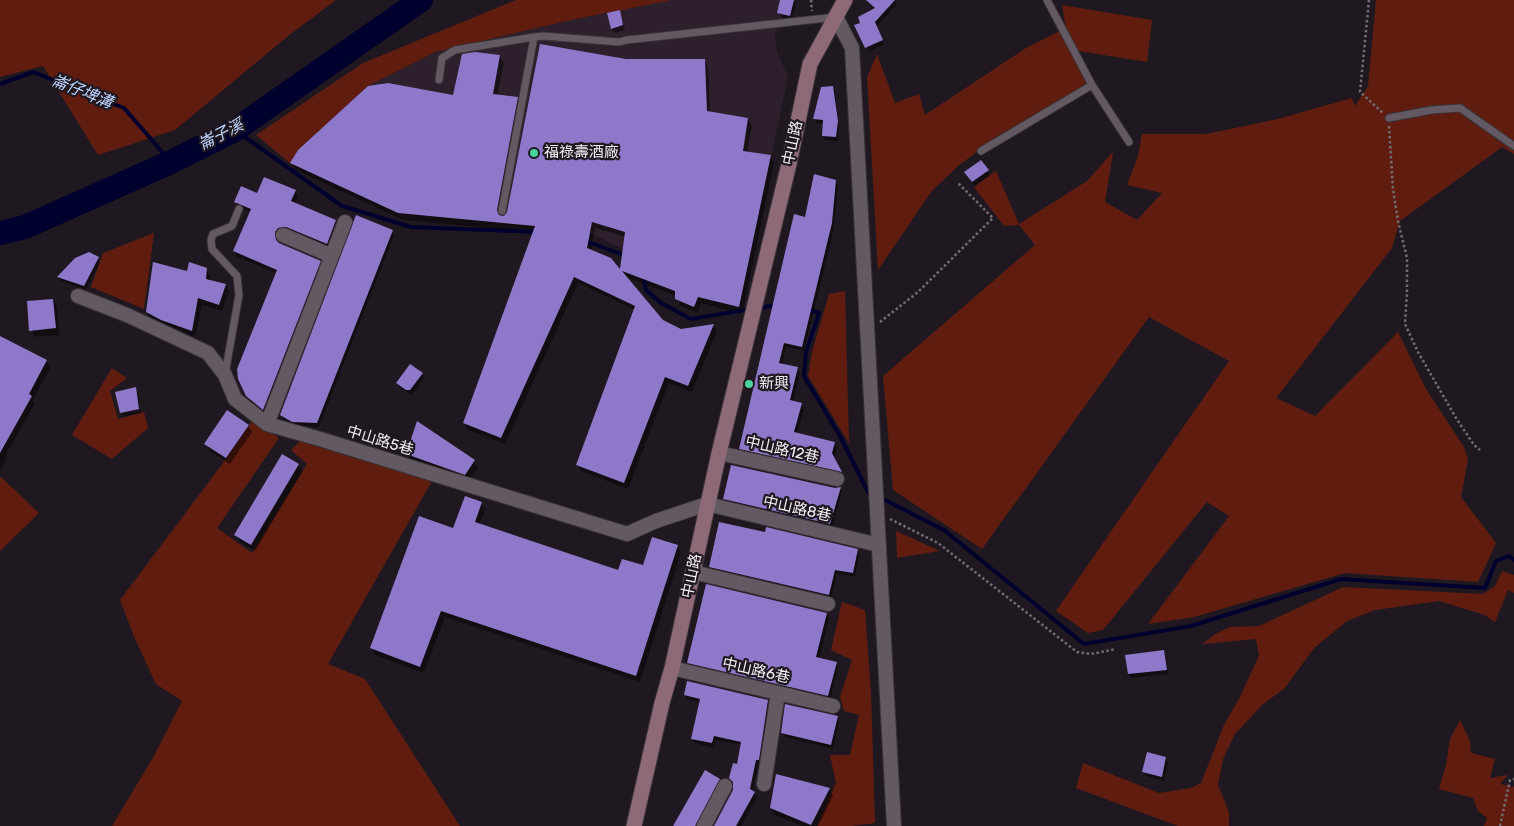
<!DOCTYPE html>
<meta charset="utf-8">
<style>
body{margin:0}
canvas{display:block;background:#201820}
</style>
<canvas width="1514" height="826"></canvas>
<script>
const c = document.querySelector('canvas').getContext('2d');
c.lineJoin = 'round';
function paint(path, color) { c.fillStyle = color; c.fill(path, 'evenodd'); }
const poly = rows => new Path2D(rows.map(r => 'M' + r).join(''));
function strokePath(path, color, width, dash) { c.strokeStyle = color; c.lineWidth = width; c.lineCap = dash ? 'butt' : 'round'; c.setLineDash(dash || []); c.stroke(path); }
function label(font, color, halo, rows, align = 'center') {
  c.font = font + ' Rubik,"Noto Sans TC",sans-serif'; c.lineWidth = 4.5; c.setLineDash([]); c.textBaseline = 'middle'; c.strokeStyle = halo; c.fillStyle = color; for (const [text, x, y, turn = 0] of rows) {
    c.save(); c.translate(x, y); c.rotate((+turn || 0) * Math.PI / 180); c.textAlign = isNaN(turn) ? turn : align; if (halo) c.strokeText(text, 0, 0); c.fillText(text, 0, 0); c.restore();
  }
}
paint(poly([
 [672,0,787,0,781,23,775,33,777,52,788,77,739,307,698,297,694,307,675,299,675,291,648,281,651,263,590,233,568,229,398,213,290,163,298,150,368,86,435,52,571,20]
]), '#2d202c');
paint(poly([
 [0,0,336,0,288,36,175,130,98,155,43,66,0,77],
 [516,0,672,0,571,20,435,52,368,86,298,150,290,163,256,135,363,63],
 [1376,0,1514,0,1514,154,1502,147,1400,221,1392,248,1276,398,1315,416,1398,332,1426,389,1464,447,1468,459,1461,497,1496,543,1478,582,1345,573,1194,617,1148,624,1229,516,1207,502,1103,630,1088,633,1056,611,1229,361,1149,317,982,549,893,490,883,376,1035,245,1019,225,1004,226,974,187,996,171,1019,224,1087,181,1113,152,1105,202,1137,220,1162,193,1127,185,1138,156,1142,134,1206,134,1278,119,1352,98,1355,106,1368,86],
 [1062,5,1152,20,1147,62,1079,51,1075,59,1092,82,998,136,958,166,931,192,878,270,867,77,877,54,895,103,919,94,925,115,1026,48,1066,28],
 [154,233,144,309,91,287,103,253],
 [845,291,849,443,808,376,812,352,829,294],
 [112,368,127,378,110,391,118,419,144,412,148,428,112,459,72,435],
 [253,420,279,438,217,528,252,553,307,464,291,450,300,441,432,481,328,664,365,679,460,826,112,826,154,756,182,701,156,684,135,639,120,600,226,459],
 [1,477,39,513,0,551,0,478],
 [896,531,940,551,897,558],
 [1502,571,1514,575,1514,593,1508,590,1495,622,1485,615,1439,601,1375,610,1347,621,1314,648,1284,689,1263,704,1235,734,1223,759,1218,785,1229,812,1229,826,1178,826,1076,788,1083,763,1159,793,1191,788,1201,783,1224,725,1239,699,1259,656,1256,639,1202,644,1217,633,1230,627,1259,626,1343,587,1483,594,1495,586],
 [842,602,865,610,871,693,875,823,851,826,817,826,836,783,830,755,850,755,859,715,844,711,840,697,852,660,831,650],
 [1460,720,1470,741,1471,753,1495,759,1490,778,1508,775,1500,784,1514,787,1514,826,1484,826,1487,818,1478,811,1473,798,1439,789,1446,765,1450,739]
]), '#601d0f');
paint(poly([
 [781,0,793,0,796,4,792,20,781,17,779,13],
 [866,0,895,0,897,4,876,27,884,44,869,52,856,26,862,23,875,10],
 [619,12,625,30,615,33,612,29],
 [500,56,504,63,497,96,517,98,521,105,500,218,507,216,625,60,704,60,708,67,710,112,748,119,752,126,747,153,770,157,774,163,742,314,701,303,698,313,681,306,677,296,625,277,662,321,681,331,713,325,717,331,692,392,669,383,628,489,581,471,577,464,635,310,578,283,505,444,468,430,464,423,534,232,403,220,296,170,292,163,454,96],
 [595,228,626,237,621,272,591,251],
 [832,87,835,91,839,126,838,141,826,140,823,136,824,124,816,123,814,119,822,88],
 [981,162,990,175,975,186,968,177],
 [835,181,838,186,834,228,804,351,786,347,782,365,797,368,800,373,793,402,801,404,804,409,797,434,834,443,837,448,834,459,843,476,743,453,741,448,806,218],
 [295,191,298,197,295,204,335,221,339,227,330,249,278,237,277,242,320,262,323,267,266,414,251,402,247,396,277,273,237,257,234,251,251,212,239,207,235,202,258,194],
 [392,231,394,235,319,427,295,426,284,419,281,415],
 [98,258,100,262,86,290,61,281,58,277],
 [206,269,210,276,210,281,225,285,229,291,222,311,202,305,195,337,166,326,151,319,147,312,188,272],
 [53,300,57,307,59,335,35,337,31,330],
 [0,337,46,361,50,368,33,400,35,403,5,456,7,458,0,472],
 [422,373,424,378,413,394,410,394,400,388,397,383],
 [135,389,138,393,140,407,121,412],
 [140,410,141,413,123,417,122,414],
 [248,426,252,432,230,464,210,451,206,444],
 [407,454,474,461,478,468,468,481,411,461],
 [298,465,302,472,255,551,240,542,236,535],
 [840,488,842,492,832,528,727,503,724,499],
 [481,503,485,510,479,525,619,572,643,567,677,546,681,553,640,682,445,617,424,673,375,655,371,648,454,530],
 [766,534,857,550,859,554,855,577,837,573,831,599,713,571,710,566],
 [827,614,829,618,819,659,836,663,838,668,830,700,691,667,689,662],
 [1164,651,1166,656,1168,674,1131,678,1129,674,1127,656],
 [685,695,767,701,770,706,761,765,759,764,752,791,757,797,741,826,715,826,734,790,734,784,731,778,738,765,742,745,716,740,714,748,695,743,692,739,701,702,688,700],
 [837,717,839,721,833,749,785,737,782,733],
 [1166,758,1168,762,1164,781,1146,776,1143,772],
 [719,780,722,785,699,826,675,826],
 [829,789,833,796,818,826,803,826,775,815,771,808]
]), '#0007');
strokePath(poly([
 [0,84,33,72,124,108,171,162],
 [235,130,342,206,411,227,538,232],
 [583,240,626,256],
 [643,274,646,290,661,303,691,319,751,309],
 [758,308,776,305],
 [807,309,819,313,806,352,804,376,840,436,868,492,873,494],
 [879,497,944,530,1084,644,1191,626,1341,579,1485,588,1496,561,1509,556,1514,560]
]), '#00002e', 4);
strokePath(poly([
 [0,233,25,227,171,162,235,130,421,0]
]), '#00002e', 24);
paint(poly([
 [780,0,794,0,790,16,777,13],
 [866,0,895,0,875,22,883,40,865,48,854,25,860,23,858,17,875,8],
 [620,10,623,25,611,29,607,13],
 [540,44,626,59,705,59,707,111,748,118,743,151,771,155,739,307,698,297,694,307,675,299,675,291,622,271,663,320,681,329,714,324,688,386,665,377,624,483,576,465,635,306,574,277,501,438,463,423,535,226,398,213,290,163,298,150,368,86,388,83,453,95,462,54,475,52,500,55,493,94,518,97,497,210,499,215,504,216,507,212],
 [592,222,625,232,620,269,611,258,587,248],
 [833,86,838,121,836,137,822,136,823,120,813,119,821,87],
 [981,160,989,170,972,182,964,172],
 [814,174,836,180,832,223,802,347,784,343,779,363,798,367,790,400,802,403,794,432,835,442,832,453,842,472,739,449,794,214,805,217],
 [264,177,296,190,291,201,336,220,327,244,286,227,278,228,275,232,276,240,279,243,321,261,263,410,246,396,238,379,237,369,277,270,233,251,251,209,234,202,241,186,257,193],
 [356,215,393,230,317,423,292,422,280,415],
 [89,252,99,257,84,286,57,277,75,258],
 [153,262,187,271,189,262,207,268,206,279,226,284,219,305,198,298,192,331,161,320,146,312],
 [53,299,56,328,29,331,27,301],
 [0,336,47,360,29,394,32,396,0,453],
 [410,364,423,373,410,390,406,390,396,383],
 [136,387,139,409,120,413,115,392],
 [227,410,249,425,226,458,204,444],
 [417,421,475,460,465,475,406,454],
 [282,454,299,464,251,545,234,535],
 [731,465,835,488,841,487,830,524,723,499],
 [465,496,482,502,475,522,618,570,622,559,643,565,652,537,678,545,636,676,441,611,420,667,370,648,419,516,453,528],
 [719,522,765,532,766,527,858,549,853,573,835,570,829,595,709,567],
 [706,584,827,613,816,657,837,662,828,696,687,663],
 [1164,650,1167,670,1128,674,1125,655],
 [687,681,768,700,759,760,756,760,750,789,755,792,736,826,714,826,733,790,733,782,729,778,733,763,737,764,741,742,714,736,712,743,691,739,700,699,684,695],
 [785,704,838,716,831,745,781,733],
 [1147,752,1166,757,1162,777,1142,772],
 [705,770,720,779,695,826,673,826],
 [776,774,830,788,811,825,770,808]
]), '#8e78ca');
const lane = poly([
 [1047,0,1092,85,1129,142],
 [439,80,442,58,455,50,534,37],
 [1389,118,1431,110,1460,108,1514,146],
 [981,151,1092,85],
 [502,211,534,37,543,36,619,42,627,40,836,17],
 [225,374,239,295,237,276,212,249,211,240,213,234,232,226,239,209]
]);
const street = poly([
 [836,17,852,48,894,826],
 [283,235,332,256],
 [78,296,127,315,208,353,225,375,235,399,267,424,320,439,627,534,656,521,707,504,879,545],
 [267,424,345,222],
 [719,453,837,479],
 [693,572,828,604],
 [672,668,833,706],
 [764,784,778,693],
 [704,826,725,786]
]);
const secondary = poly([
 [634,826,662,703,672,668,719,453,789,164,810,64,845,0]
]);
strokePath(lane, '#393338', 9);
strokePath(street, '#393338', 16);
strokePath(secondary, '#393338', 17);
strokePath(poly([
 [811,0,812,11],
 [1369,0,1360,92,1383,113],
 [1389,126,1393,189,1398,221,1407,258,1407,292,1405,324,1418,352,1456,418,1474,445,1480,450],
 [880,322,918,292,993,218,958,183],
 [890,519,938,543,1077,652,1091,654,1116,649],
 [1500,826,1510,780,1514,779]
]), '#736c73', 2.5, [2.5, 2.5]);
strokePath(lane, '#635962', 7);
strokePath(street, '#635962', 14);
strokePath(secondary, '#8e6a79', 15);
for (const [x, y, r, color] of [
 [534,153,5,"#49d49c"],
 [749,384,5,"#49d49c"]
]) { const dot = new Path2D(); dot.arc(x, y, r, 0, 2 * Math.PI); c.fillStyle = color; c.fill(dot); strokePath(dot, '#201820', 2); }
label('15px', '#f4eef4', '#201820', [
 ["中山路",793,143,-78],
 ["中山路5巷",380,441,17],
 ["中山路12巷",782,450,13],
 ["中山路8巷",797,509,13],
 ["中山路",692,576,-78],
 ["中山路6巷",756,671,13]
]);
label('15px', '#f4eef4', '#201820', [
 ["福祿壽酒廠",544,153],
 ["新興",759,384]
], 'left');
label('italic 16px', '#bfd6fe', '#201820', [
 ["崙仔埤溝",82,92,22],
 ["崙子溪",221,135,-27]
]);
</script>
